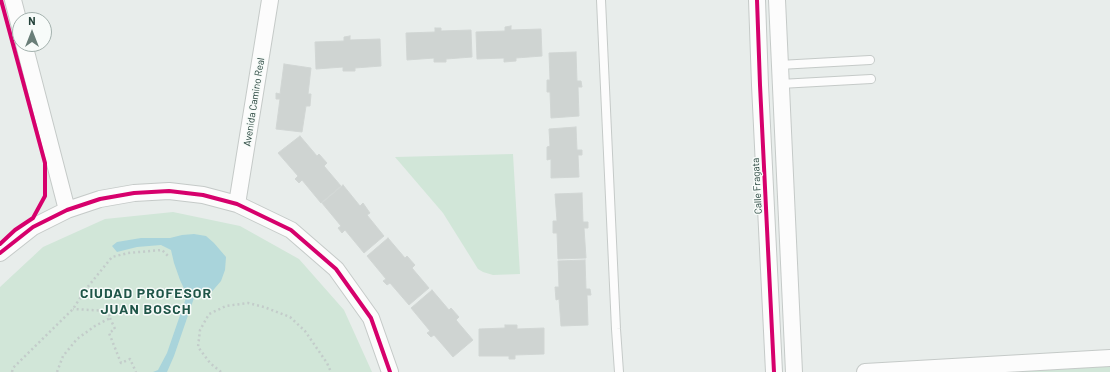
<!DOCTYPE html>
<style>
body{margin:0}
#map{position:relative;width:1110px;height:372px;overflow:hidden;background:#e8edeb;font-family:Barlow,sans-serif}
canvas{display:block}
.north{position:absolute;left:12px;top:12px;width:40px;height:40px;box-sizing:border-box;background:#f7fbf9;border:1px solid #a3b1ad;border-radius:50%;rotate:0deg;font-size:11px;font-weight:700;line-height:16px;text-align:center;color:#24423a}
.north::after{content:'';display:block;margin:auto;width:14px;height:18px;background:#697e78;clip-path:polygon(50% 0,100% 100%,50% 72%,0 100%)}
</style>
<div id="map">
<canvas width="1110" height="372"></canvas>
<div class="north">N</div>
</div>
<script>
const c = document.querySelector('canvas').getContext('2d');
c.lineJoin = 'round';
function paint(path, color) { c.fillStyle = color; c.fill(path, 'evenodd'); }
const poly = rows => new Path2D(rows.map(r => 'M' + r).join(''));
function strokePath(path, color, width, dash) { c.strokeStyle = color; c.lineWidth = width; c.lineCap = dash ? 'butt' : 'round'; c.setLineDash(dash || []); c.stroke(path); }
function label(font, color, halo, rows, align = 'center') {
  c.font = font + ' Barlow,sans-serif'; c.lineWidth = 3; c.setLineDash([]); c.textBaseline = 'middle'; c.strokeStyle = halo; c.fillStyle = color; for (const [text, x, y, turn = 0] of rows) {
    c.save(); c.translate(x, y); c.rotate((+turn || 0) * Math.PI / 180); c.textAlign = isNaN(turn) ? turn : align; if (halo) c.strokeText(text, 0, 0); c.fillText(text, 0, 0); c.restore();
  }
}
paint(poly([
 [513,154,520,274,493,275,483,272,478,269,443,213,395,157],
 [173,212,240,226,299,259,344,310,372,372,0,372,0,287,43,247,105,219],
 [1110,364,1110,372,952,372]
]), '#d1e6d8');
paint(poly([
 [194,234,206,236,214,243,226,257,225,270,221,281,209,295,194,298,174,356,167,372,153,372,158,370,167,353,187,295,180,280,174,263,171,250,161,245,137,247,117,252,112,246,117,242,141,238,170,238,182,235]
]), '#a9d4db');
const building = poly([
 [511,26,511,30,541,29,542,56,516,58,516,61,504,62,504,58,477,59,476,32,505,31,505,27,511,26],
 [435,28,441,28,441,31,471,30,472,57,446,59,446,62,434,62,434,58,407,60,406,33,435,32,435,28],
 [350,36,350,40,380,39,381,66,355,68,355,71,343,71,343,67,316,69,315,42,344,41,344,37,350,36],
 [576,52,577,81,581,81,582,87,578,87,579,116,551,118,550,92,547,92,547,80,550,80,549,53,576,52],
 [284,64,311,68,308,94,311,94,310,106,306,106,302,132,276,129,280,99,276,99,276,93,280,94,284,64],
 [576,127,577,150,582,150,582,155,578,155,579,177,551,178,551,159,547,160,547,147,550,146,549,129,576,127],
 [300,136,317,156,319,154,327,163,324,166,341,186,321,203,302,180,299,183,295,179,298,176,278,153,300,136],
 [343,185,360,206,363,203,370,213,367,215,384,236,364,253,345,230,342,233,338,228,341,226,322,203,343,185],
 [582,193,583,222,588,222,588,228,584,228,586,258,558,259,557,233,553,233,553,221,557,221,555,194,582,193],
 [388,238,405,258,407,256,415,265,412,268,429,288,409,305,390,283,387,285,383,281,386,279,367,256,388,238],
 [585,260,586,289,590,289,591,295,587,295,588,325,561,326,559,299,556,300,555,287,559,287,558,261,585,260],
 [432,290,449,310,451,308,459,317,456,320,473,340,453,357,434,335,431,337,427,333,430,331,411,308,432,290],
 [505,325,517,325,517,329,544,328,544,354,515,355,515,359,509,359,509,356,479,356,479,329,505,328,505,325]
]);
paint(building, '#cfd4d2');
strokePath(building, '#d1d6d4', 1);
const lane = poly([
 [601,0,616,329,619,372],
 [779,65,870,60],
 [780,84,871,79]
]);
const street = poly([
 [13,0,20,27],
 [757,0,760,85,774,372],
 [777,0,794,372],
 [24,44,67,210],
 [237,204,270,0],
 [0,253,33,227,67,210,100,199,134,193,169,191,203,195,237,204,291,230,336,269,371,318,390,372],
 [865,372,1110,358]
]);
strokePath(lane, '#c5cac8', 10);
strokePath(street, '#c5cac8', 18);
strokePath(poly([
 [110,318,115,329,109,333,121,363,130,359,136,372],
 [12,372,13,368,73,309,86,289,112,257,128,253,162,250,169,257],
 [57,372,63,356,77,339,95,326,110,318,108,311,73,309],
 [221,372,210,363,198,347,200,330,209,314,226,306,248,303,264,307,290,317,305,331,327,363,331,372]
]), '#c3ccca', 2.5, [2, 3]);
strokePath(lane, '#fcfcfc', 8);
strokePath(street, '#fcfcfc', 16);
strokePath(poly([
 [757,0,760,85,774,372],
 [0,244,15,230,33,218,45,196,45,163,1,0],
 [0,253,33,227,67,210,100,199,134,193,169,191,203,195,237,204,291,230,336,269,371,318,390,372]
]), '#d6006c', 4);
label('10px', '#24423a', '#f7fbf9', [
 ["Avenida Camino Real",254,102,-81],
 ["Calle Fragata",757,186,-93]
]);
c.letterSpacing = '1px';
label('bold 14px', '#1f5548', '#f7fbf9', [
 ["CIUDAD PROFESOR",146,293],
 ["JUAN BOSCH",146,309]
]);
c.letterSpacing = '0px';
</script>
